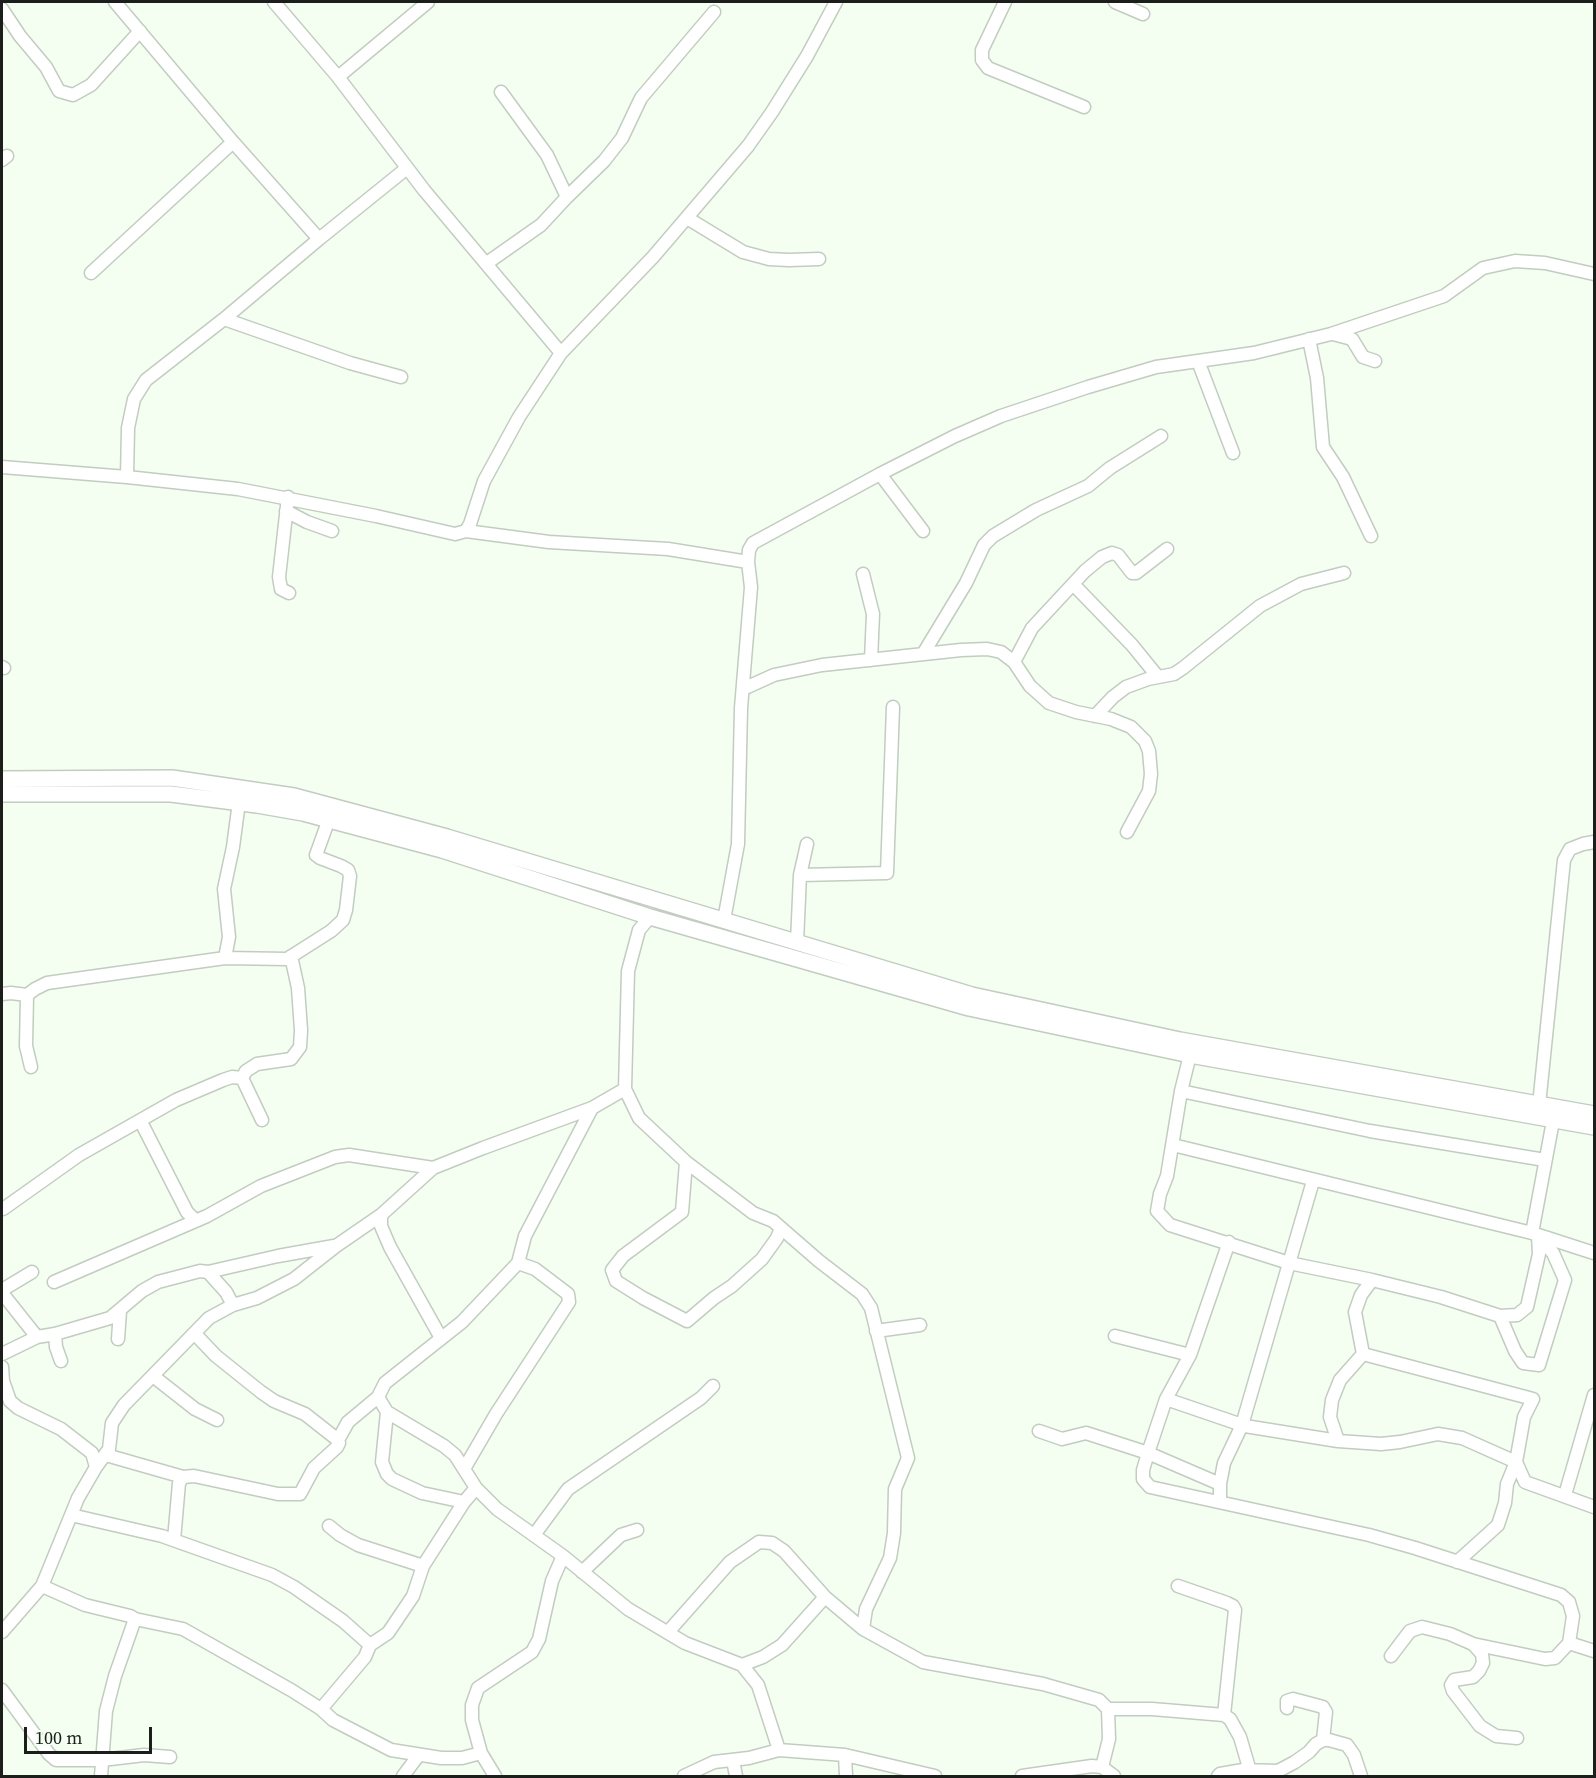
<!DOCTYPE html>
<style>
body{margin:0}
#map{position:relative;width:1596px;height:1778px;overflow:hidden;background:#f4fef1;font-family:"Source Serif 4",serif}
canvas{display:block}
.frame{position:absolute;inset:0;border:3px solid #1b1e1a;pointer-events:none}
.scale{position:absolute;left:24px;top:1727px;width:128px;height:27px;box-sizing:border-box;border:3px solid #1b1e1a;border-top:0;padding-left:8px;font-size:18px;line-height:21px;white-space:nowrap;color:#1b1e1a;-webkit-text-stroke:4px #f4fef1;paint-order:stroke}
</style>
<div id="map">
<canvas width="1596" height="1778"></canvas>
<div class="frame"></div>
<div class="scale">100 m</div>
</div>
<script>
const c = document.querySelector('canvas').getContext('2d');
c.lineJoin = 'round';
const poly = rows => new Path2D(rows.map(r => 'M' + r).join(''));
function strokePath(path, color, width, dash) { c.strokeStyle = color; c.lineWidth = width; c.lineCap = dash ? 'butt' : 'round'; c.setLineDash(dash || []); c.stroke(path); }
const minor = poly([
 [115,2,233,142,319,239,407,168],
 [274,2,338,77,424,190,561,353,519,417,484,481,470,524,466,531],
 [1005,2,982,50,982,60,988,68,1084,107],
 [1115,2,1143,14],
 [2,9,20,36,46,67,59,91,73,95,91,85,140,31],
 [338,77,428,2],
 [2,160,7,156],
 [567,197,604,161,622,138,641,98,714,12],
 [687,218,743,252,769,259,789,260,819,259],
 [487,263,541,225,567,197,547,155,501,92],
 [91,273,233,142],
 [224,319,350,363,401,377],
 [1333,334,1352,339,1363,357,1375,361],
 [1309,339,1317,378,1323,447,1343,477,1371,536],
 [561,353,653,257,748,146,772,112,807,56,836,2],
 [1198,361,1233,453],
 [2,467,127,477,238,489,376,516,455,534,466,531,549,542,668,549,748,562],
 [880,474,923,531],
 [127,477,128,428,134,399,146,380,224,319,319,239],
 [288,497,279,577,281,589,289,593],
 [286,511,307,522,332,531],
 [863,574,873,614,871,660],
 [1073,584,1132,645,1158,677],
 [923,654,966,583,984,545,993,536,1036,510,1088,486,1110,468,1161,436],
 [1014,662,1032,628,1085,571,1102,557,1112,553,1118,555,1132,573,1136,573,1167,549],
 [2,667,4,668],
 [743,689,774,675,822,665,961,650,987,649,1001,652,1014,662,1030,686,1049,703,1076,712,1111,719,1131,727,1145,741,1149,751,1151,774,1149,791,1127,832],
 [1095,716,1113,697,1126,687,1148,679,1174,674,1183,668,1260,606,1301,584,1344,573],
 [800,875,887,873,893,707],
 [724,920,738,844,741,708,751,587,748,562,749,550,753,543,880,474,955,436,1001,416,1088,387,1156,367,1254,353,1331,334,1444,296,1483,268,1515,261,1545,263,1594,274],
 [797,942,800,875,807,844],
 [225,958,229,937,224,889,233,847,239,802],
 [2,994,11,993,27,995],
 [1190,1055,1181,1091,1167,1176,1160,1194,1157,1211,1170,1225,1289,1263,1372,1280,1441,1297,1500,1316,1517,1315,1527,1307,1539,1254,1538,1236],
 [31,1067,26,1046,27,995,35,989,47,983,225,958,287,959,331,931,343,920,346,910,350,876,348,870,341,866,320,858,316,855,329,819],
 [242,1078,246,1071,257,1064,291,1059,300,1047,301,1030,298,988,291,956],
 [625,1089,639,1118,686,1162,753,1213,773,1221,819,1261,862,1294,871,1308,908,1458,895,1489,894,1533,890,1558,866,1609,863,1629],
 [1181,1091,1370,1131,1545,1160],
 [1539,1105,1564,860,1570,849,1583,844,1594,842],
 [141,1122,187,1212,195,1220],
 [1173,1145,1532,1233,1594,1253],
 [686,1162,682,1212,623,1256,612,1270,616,1281,643,1298,687,1321,714,1298,732,1286,762,1259,777,1238,781,1228],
 [3,1209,79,1155,176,1100,223,1080,232,1077,242,1078,262,1120],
 [381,1215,381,1226,390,1247,441,1338],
 [1532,1233,1553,1121],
 [1229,1242,1190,1355,1166,1399,1148,1453,1143,1470,1143,1479,1150,1487,1369,1535,1415,1548,1561,1595,1569,1602,1573,1616,1569,1643,1555,1658,1545,1659,1473,1644,1450,1634,1422,1627,1410,1631,1391,1656],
 [208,1272,226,1292,233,1305],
 [54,1282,207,1216,261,1186,335,1157,349,1155,433,1168],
 [2,1290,32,1272],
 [2,1293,37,1337],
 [1500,1316,1515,1351,1523,1363,1539,1365,1565,1280,1553,1253,1539,1237],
 [876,1331,920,1325],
 [55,1334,56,1347,61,1361],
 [1115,1336,1190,1355],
 [118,1339,120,1311],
 [2,1354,37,1337,55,1334,110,1318,142,1291,158,1282,200,1271,208,1272,278,1256,334,1246],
 [1363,1354,1533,1399,1524,1417,1516,1462,1507,1484,1505,1503,1498,1525,1457,1562],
 [1363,1354,1355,1312,1361,1295,1372,1280],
 [2,1367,3,1381,10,1401,18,1408,61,1429,92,1453,96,1467],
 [153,1376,195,1409,217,1420],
 [378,1397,387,1412,444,1446,455,1455,476,1488,497,1509,563,1556,628,1609,685,1643,742,1665,758,1685,779,1750],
 [1166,1399,1245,1426,1338,1441,1381,1444,1400,1442,1438,1434,1462,1438,1516,1462,1525,1482,1594,1507],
 [387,1412,382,1462,387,1474,392,1479,422,1493,464,1502],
 [1039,1431,1062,1439,1086,1433,1148,1453,1220,1484],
 [338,1440,348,1422,378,1397,385,1383,462,1322,518,1263,525,1236,592,1108],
 [1338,1441,1330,1417,1332,1400,1340,1380,1363,1354],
 [106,1455,183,1477,194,1476,278,1494,300,1494,314,1468,337,1447,339,1443,338,1440,305,1414,274,1401,261,1392,216,1356,195,1334],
 [464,1469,496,1414,569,1302,568,1294,535,1269,518,1263],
 [1565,1495,1594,1395],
 [1220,1502,1220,1484,1224,1463,1242,1425,1313,1181],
 [71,1515,162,1536,272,1575,294,1587,343,1621,370,1645],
 [329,1526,340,1535,358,1545,423,1566],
 [534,1535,568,1489,701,1398,713,1386],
 [174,1540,179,1483,183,1477],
 [582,1572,621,1535,637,1530],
 [42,1586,85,1605,130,1616,135,1619,183,1629,291,1690,321,1709,333,1720,391,1750,441,1758,462,1758,481,1753],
 [1178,1586,1227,1603,1233,1606,1235,1610,1224,1715],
 [2,1632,42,1586,78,1498,96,1467,109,1449,112,1423,124,1405,209,1318,233,1305,257,1298,294,1279,336,1246,381,1215,433,1168,483,1148,592,1108,625,1089,628,971,639,930,650,917],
 [668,1632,730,1562,759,1542,772,1543,784,1551,825,1597,863,1629,923,1662,1043,1684,1099,1700,1108,1709,1109,1739,1102,1767],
 [1569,1643,1594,1651],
 [1473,1644,1482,1654,1483,1663,1479,1671,1473,1677,1454,1680,1451,1685,1453,1691,1480,1726,1496,1736,1517,1738],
 [742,1665,763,1657,782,1645,825,1597],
 [2,1690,49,1754,56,1760,102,1760,144,1755,170,1757],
 [1287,1708,1287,1701,1293,1699,1323,1707,1326,1712,1323,1740],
 [321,1709,365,1657,370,1645,388,1633,413,1596,423,1566,464,1502,476,1488],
 [1108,1709,1152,1709,1224,1715,1230,1719,1240,1737,1250,1771],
 [845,1755,846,1776],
 [733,1760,736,1776],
 [101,1776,106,1711,115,1676,135,1619],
 [403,1776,418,1756],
 [495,1776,481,1753,472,1720,472,1705,478,1688,532,1652,539,1639,552,1581,563,1556],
 [684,1776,714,1762,749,1758,779,1750,845,1755,935,1776],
 [1022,1776,1092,1766,1102,1767,1114,1776],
 [1218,1776,1220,1774,1243,1770,1278,1771,1295,1762,1309,1752,1316,1744,1323,1740,1329,1740,1347,1745,1354,1755,1361,1776]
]);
const major = poly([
 [2,779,172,778,294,796,447,837,972,995,1180,1040,1594,1114],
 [2,794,171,794,257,805,303,813,442,850,650,917,969,1008,1190,1055,1594,1127]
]);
strokePath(minor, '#c2ccc0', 15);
strokePath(major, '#c2ccc0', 18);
strokePath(minor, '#fff', 12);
strokePath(major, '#fff', 15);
</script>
